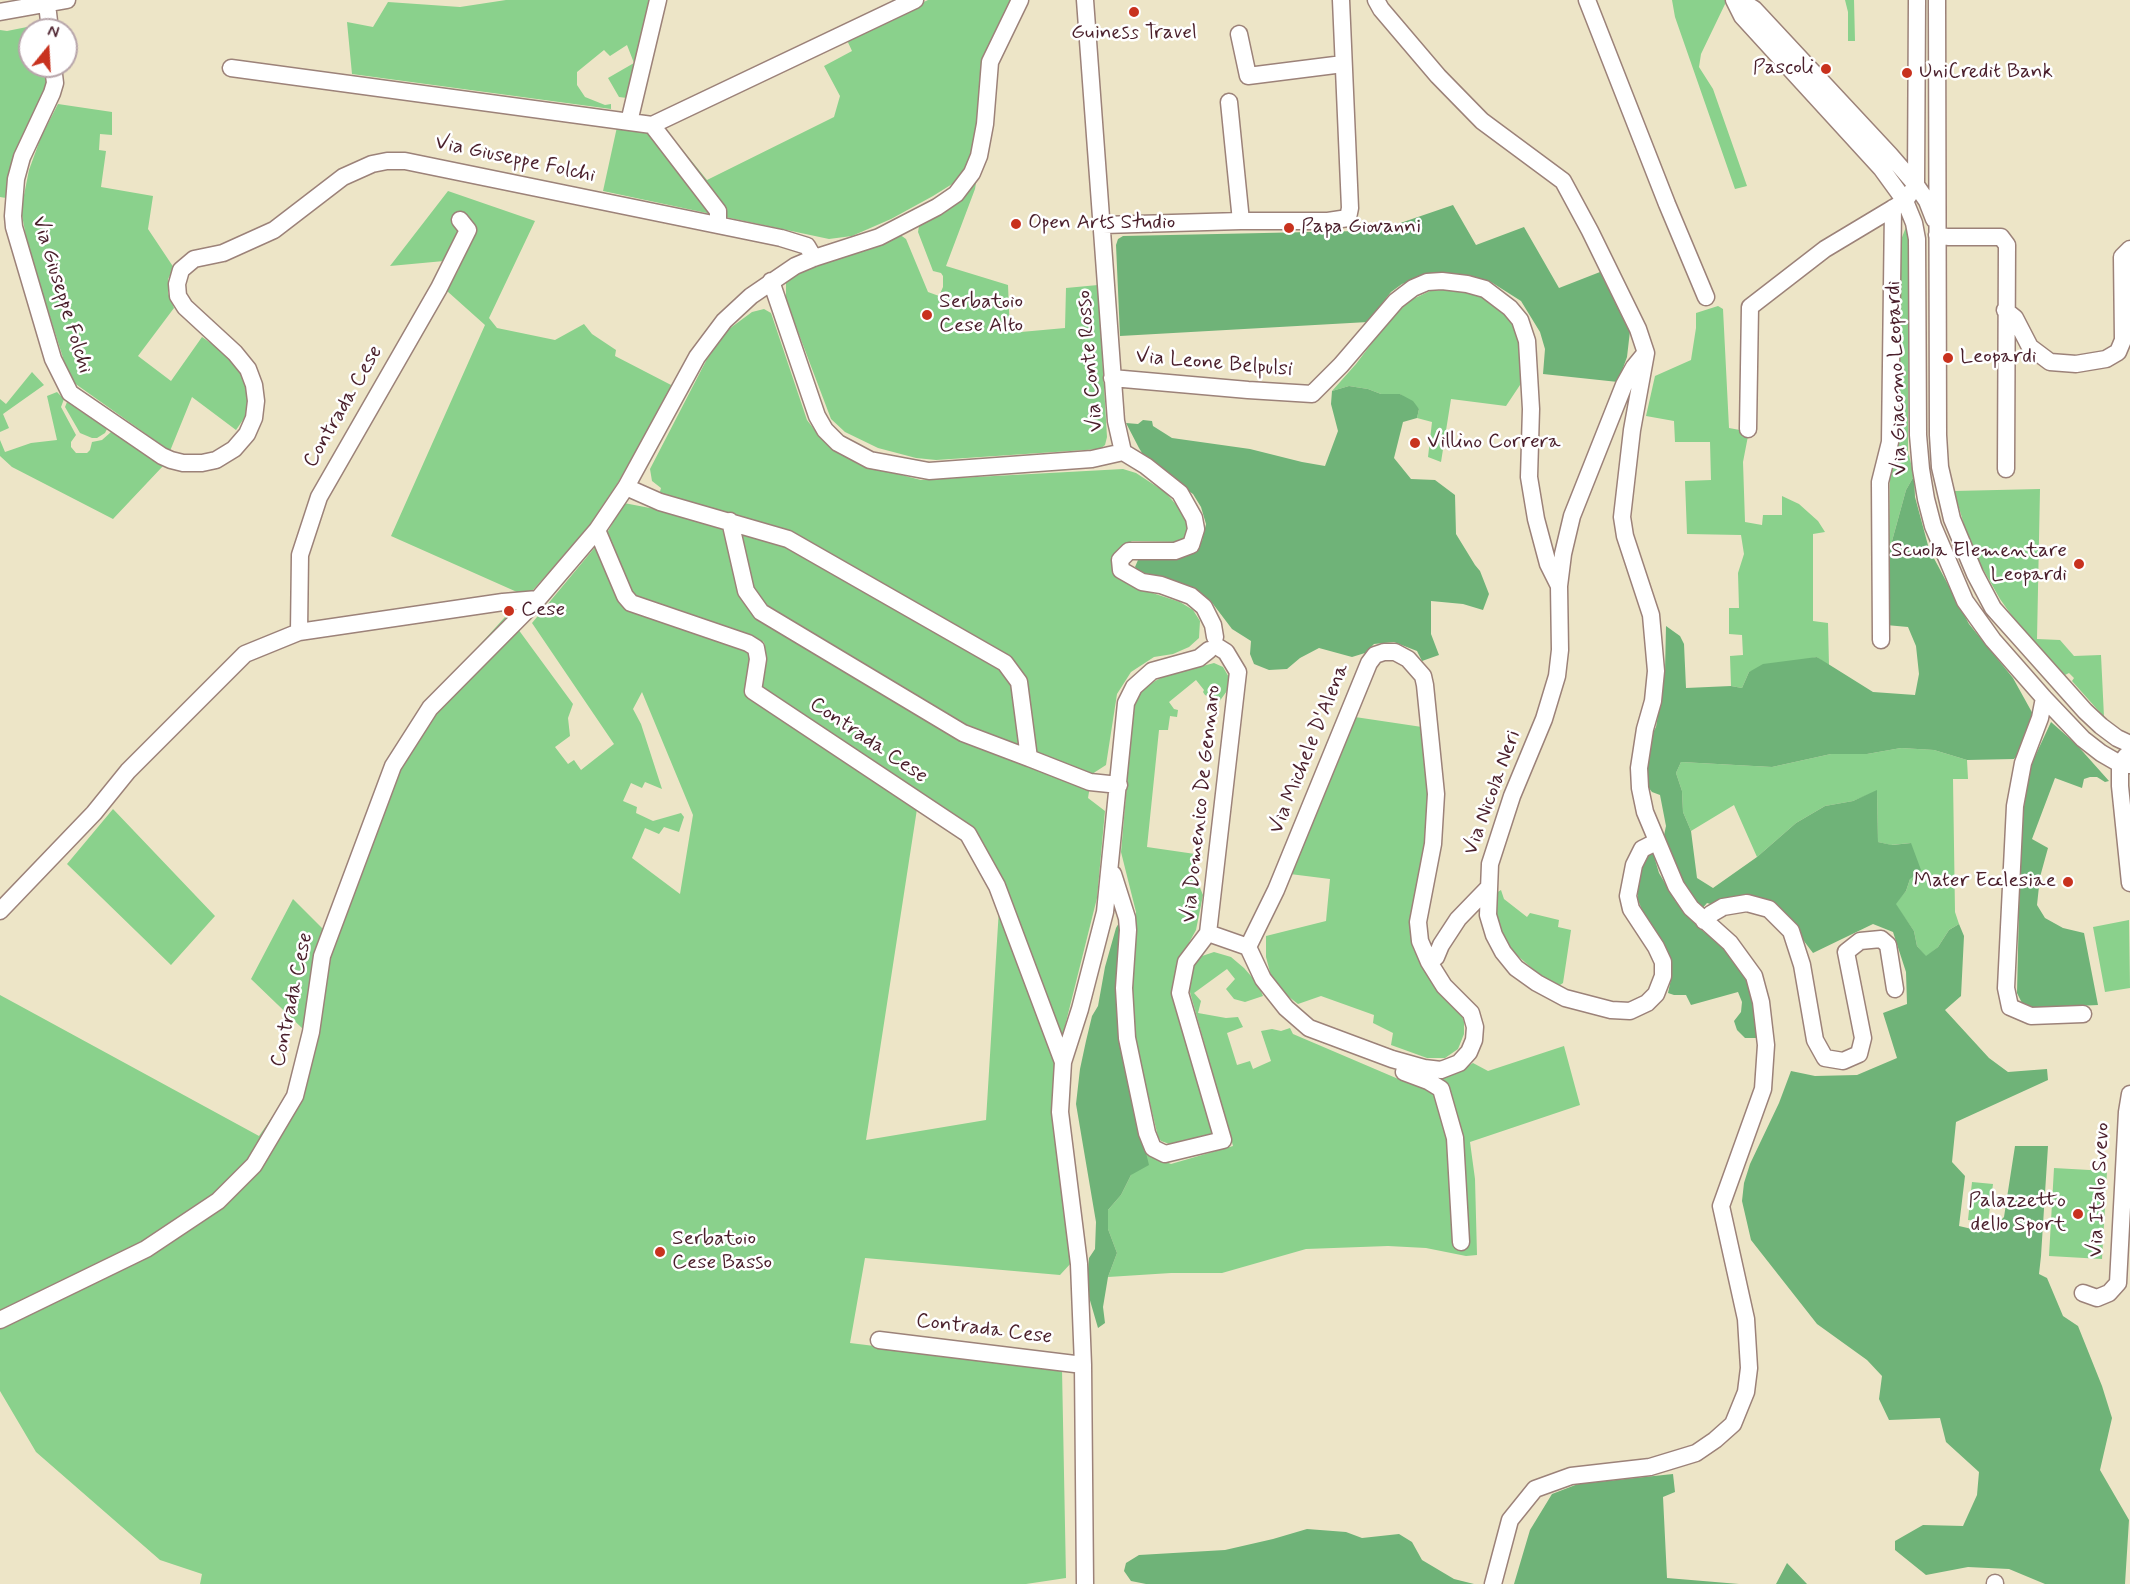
<!DOCTYPE html>
<style>
body{margin:0}
#map{position:relative;width:2130px;height:1584px;overflow:hidden;background:#ede5c7;font-family:Mynerve,sans-serif}
canvas{display:block}
.north{position:absolute;left:18px;top:18px;width:60px;height:60px;box-sizing:border-box;background:#fff;border:2px solid #b7a5aa;border-radius:50%;rotate:18deg;font-size:16px;font-weight:700;line-height:24px;text-align:center;color:#4a1f2b}
.north::after{content:'';display:block;margin:auto;width:21px;height:27px;background:#c8321e;clip-path:polygon(50% 0,100% 100%,50% 72%,0 100%)}
</style>
<div id="map">
<canvas width="2130" height="1584"></canvas>
<div class="north">N</div>
</div>
<script>
const c = document.querySelector('canvas').getContext('2d');
c.lineJoin = 'round';
function paint(path, color) { c.fillStyle = color; c.fill(path, 'evenodd'); }
const poly = rows => new Path2D(rows.map(r => 'M' + r).join(''));
function strokePath(path, color, width, dash) { c.strokeStyle = color; c.lineWidth = width; c.lineCap = dash ? 'butt' : 'round'; c.setLineDash(dash || []); c.stroke(path); }
function label(font, color, halo, rows, align = 'center') {
  c.font = font + ' Mynerve,sans-serif'; c.lineWidth = 5; c.setLineDash([]); c.textBaseline = 'middle'; c.strokeStyle = halo; c.fillStyle = color; for (const [text, x, y, turn = 0] of rows) {
    c.save(); c.translate(x, y); c.rotate((+turn || 0) * Math.PI / 180); c.textAlign = isNaN(turn) ? turn : align; if (halo) c.strokeText(text, 0, 0); c.fillText(text, 0, 0); c.restore();
  }
}
paint(poly([
 [506,0,652,0,627,98,619,97,608,78,634,63,627,45,610,56,604,50,577,72,577,85,585,97,605,105,611,104,611,109,352,74,347,22,373,27,388,2,460,7],
 [928,0,1014,0,977,139,969,161,957,181,933,196,891,219,852,236,829,239,603,191,617,127,668,132,707,180,834,117,840,96,824,66,852,51,846,38],
 [1672,0,1727,0,1701,54,1699,67,1713,89,1747,186,1735,189,1675,17],
 [1845,0,1854,0,1855,41,1848,41,1848,12],
 [27,27,36,30,30,30,30,66,47,66,47,86,10,175,6,198,0,197,0,30,7,31],
 [58,104,112,112,112,135,100,134,99,150,106,151,101,187,153,196,148,229,174,268,168,279,168,293,174,308,138,356,171,381,202,337,228,355,239,371,249,393,247,414,236,430,192,397,170,451,70,380,28,247,21,210,29,170,41,137],
 [973,183,976,183,975,189,946,266,1008,285,1010,333,1065,328,1066,288,1098,285,1107,437,1105,445,1100,449,936,460,916,458,878,448,845,432,831,419,786,300,786,280,796,272,899,234,906,239,928,292,939,296,943,287,943,276,941,273,933,271,918,232,919,226,920,223],
 [448,191,535,221,489,318,497,328,555,340,584,324,592,334,616,350,615,356,673,386,617,484,585,532,532,591,517,592,391,536,485,325,447,291,459,269,444,261,390,266],
 [1906,227,1909,227,1908,451,1914,476,1906,490,1889,552,1890,467,1899,245],
 [1454,289,1469,290,1495,305,1510,318,1520,337,1522,364,1520,385,1506,406,1451,399,1441,462,1428,457,1432,422,1417,418,1419,409,1400,394,1381,394,1368,389,1349,386,1332,391,1356,364,1390,319,1411,300,1430,291],
 [1718,306,1723,309,1729,428,1740,430,1748,436,1743,462,1745,522,1762,525,1763,515,1782,515,1782,496,1799,504,1818,521,1825,532,1813,534,1813,621,1828,623,1829,666,1817,657,1749,672,1742,688,1731,686,1730,656,1743,655,1742,635,1729,634,1729,608,1739,608,1738,573,1744,554,1741,535,1687,534,1685,481,1711,480,1710,442,1675,442,1674,421,1646,416,1655,376,1691,360,1696,328,1696,313],
 [764,309,771,313,807,420,820,437,858,464,921,480,1123,469,1136,473,1165,492,1180,509,1188,524,1188,535,1180,542,1132,541,1119,549,1112,562,1115,576,1131,586,1180,602,1193,610,1200,621,1199,638,1189,647,1173,654,1154,657,1131,672,1117,694,1106,765,1092,774,1088,798,1105,811,1097,898,1062,1038,1072,1262,1060,1275,865,1258,850,1343,1062,1369,1066,1578,1026,1584,200,1584,202,1574,160,1560,36,1452,0,1391,0,995,259,1136,289,1093,303,1029,251,979,293,899,323,929,354,850,425,705,505,617,518,629,573,704,568,718,570,736,555,747,568,764,574,760,581,770,614,744,532,623,601,540,625,607,742,648,751,656,746,695,917,809,866,1140,986,1120,1001,876,972,826,762,694,759,687,765,649,764,642,637,597,630,591,607,533,624,503,655,509,661,488,652,481,650,469,707,359,729,329,752,312],
 [642,692,693,815,680,894,632,858,645,828,659,834,664,827,679,832,684,817,681,813,653,821,636,813,637,807,623,801,631,783,642,788,645,782,662,789,641,724,633,709],
 [32,372,44,385,3,414,9,428,0,432,0,399,6,404],
 [57,392,64,399,61,407,76,435,71,442,71,447,76,453,87,453,90,450,92,442,102,440,111,432,163,466,113,519,12,467,0,456,0,440,5,452,31,443,57,440,47,396],
 [67,402,107,429,105,433,97,438,92,438,80,433,65,407],
 [2040,489,2037,639,2060,640,2074,656,2101,655,2104,717,2072,681,2074,678,2069,673,2065,675,2037,645,2017,623,2000,599,1971,548,1954,491],
 [1214,663,1223,667,1230,679,1229,688,1219,702,1205,695,1203,692,1204,690,1196,680,1169,702,1174,709,1178,710,1177,717,1170,716,1168,730,1159,730,1147,847,1195,854,1193,871,1203,895,1196,930,1179,961,1214,1137,1172,1145,1161,1141,1158,1137,1135,1039,1132,1011,1132,965,1136,912,1121,852,1134,704,1142,691,1155,681,1165,676],
 [1355,717,1422,727,1429,794,1424,855,1412,908,1411,932,1413,948,1420,962,1434,984,1461,1013,1464,1022,1464,1034,1458,1049,1445,1058,1427,1058,1391,1045,1393,1033,1373,1023,1374,1015,1321,996,1298,1004,1284,993,1271,976,1266,957,1266,936,1326,921,1330,879,1290,874],
 [1901,748,1934,750,1967,760,1968,779,1953,779,1955,912,1959,924,1949,930,1938,947,1926,957,1917,946,1914,931,1895,904,1906,891,1910,879,1911,843,1891,845,1878,842,1877,791,1853,801,1825,806,1796,823,1757,857,1734,805,1691,831,1683,812,1682,791,1676,773,1681,762,1772,767,1831,754,1867,754],
 [113,809,215,916,171,965,67,864],
 [1501,890,1504,899,1527,917,1530,913,1559,920,1558,927,1571,930,1563,983,1560,985,1549,981,1536,972,1509,948,1501,930,1496,913,1496,893],
 [2129,920,2130,988,2105,992,2093,927],
 [1214,952,1231,957,1244,968,1258,984,1263,996,1245,1002,1234,999,1226,989,1235,979,1227,969,1194,993,1201,1001,1198,1013,1226,1018,1238,1017,1243,1027,1227,1033,1237,1065,1250,1061,1253,1069,1271,1061,1261,1031,1272,1029,1281,1031,1290,1028,1293,1034,1403,1081,1428,1087,1439,1077,1456,1073,1473,1063,1488,1071,1564,1046,1580,1105,1470,1142,1475,1179,1477,1255,1466,1256,1426,1248,1388,1246,1306,1249,1222,1273,1171,1273,1108,1277,1117,1253,1108,1229,1108,1210,1121,1195,1131,1175,1143,1140,1159,1159,1171,1164,1233,1146,1188,985,1190,973,1195,963,1202,956],
 [2054,1168,2107,1171,2102,1259,2049,1256],
 [1972,1182,1993,1184,1988,1222,1968,1220]
]), '#8ad18c');
paint(poly([
 [1453,205,1476,245,1524,227,1559,288,1600,272,1630,331,1627,357,1618,382,1543,374,1545,349,1540,332,1521,301,1491,282,1459,274,1420,277,1402,284,1391,292,1368,322,1120,336,1116,245,1118,239,1123,236,1358,231,1371,233],
 [1349,386,1368,389,1381,394,1400,394,1413,401,1419,409,1417,418,1403,422,1394,458,1411,479,1435,480,1455,495,1456,534,1475,565,1480,571,1489,594,1483,610,1463,604,1431,601,1431,634,1439,655,1422,661,1417,651,1394,642,1374,644,1365,653,1352,657,1319,648,1300,658,1287,669,1269,670,1254,664,1250,654,1251,641,1232,629,1210,600,1184,586,1140,573,1135,567,1138,560,1173,560,1195,552,1202,541,1206,524,1201,507,1193,494,1147,461,1139,448,1126,423,1138,424,1143,420,1152,421,1153,426,1172,438,1250,449,1302,462,1325,466,1338,431,1331,404,1332,391],
 [1914,476,1915,497,1929,549,1969,624,2013,678,2034,716,2022,749,2014,759,1967,760,1934,750,1901,748,1867,754,1831,754,1772,767,1681,762,1676,773,1682,791,1683,812,1691,831,1697,878,1713,888,1757,857,1796,823,1825,806,1853,801,1877,790,1878,842,1892,845,1911,843,1921,870,1910,879,1906,891,1896,904,1914,931,1917,946,1926,956,1938,947,1949,930,1959,924,1964,936,1961,996,1945,1010,1989,1058,2008,1072,2047,1069,2048,1080,1956,1122,1952,1162,1965,1176,1959,1226,1989,1233,2004,1217,2015,1146,2048,1146,2041,1256,2039,1274,2047,1278,2063,1316,2078,1326,2102,1386,2112,1418,2100,1470,2129,1520,2125,1584,2045,1584,2009,1569,1968,1567,1926,1575,1895,1550,1895,1541,1923,1525,1963,1526,1977,1495,1979,1472,1946,1442,1940,1418,1889,1420,1879,1399,1882,1376,1867,1360,1817,1324,1751,1240,1742,1201,1744,1183,1750,1164,1779,1103,1791,1071,1815,1076,1857,1075,1897,1058,1883,1013,1907,1004,1906,972,1893,932,1873,924,1813,953,1785,916,1759,897,1744,898,1717,906,1707,903,1701,910,1692,903,1663,840,1666,826,1660,795,1652,792,1648,787,1647,770,1649,740,1656,727,1665,672,1666,626,1680,636,1684,644,1686,688,1731,686,1742,688,1749,672,1763,664,1817,657,1873,692,1915,695,1919,674,1916,646,1908,627,1886,625,1889,552,1906,490],
 [2051,722,2076,744,2109,781,2105,782,2097,777,2090,777,2084,779,2082,788,2055,778,2032,839,2048,848,2040,877,2037,905,2045,918,2063,928,2084,933,2098,1005,2032,1008,2023,1005,2017,993,2021,824,2031,765],
 [1653,853,1659,873,1676,902,1699,928,1724,947,1748,982,1757,1019,1757,1038,1745,1038,1737,1030,1734,1021,1741,1012,1742,1002,1738,992,1691,1005,1686,995,1674,995,1668,993,1671,979,1671,963,1644,915,1638,900,1638,882,1643,865,1648,854],
 [1120,921,1119,1022,1121,1051,1149,1165,1131,1175,1121,1195,1108,1210,1108,1229,1117,1253,1108,1277,1103,1307,1105,1323,1098,1328,1089,1297,1087,1280,1089,1258,1095,1249,1096,1222,1076,1104,1080,1069,1086,1041,1092,1016,1098,1006,1105,967,1116,928],
 [1673,1474,1675,1492,1663,1497,1667,1578,1739,1584,1514,1584,1530,1530,1552,1494,1578,1484],
 [1307,1529,1346,1532,1362,1538,1399,1534,1412,1542,1422,1560,1454,1579,1474,1584,1146,1584,1131,1581,1124,1571,1126,1563,1139,1555,1225,1550,1273,1539],
 [1787,1563,1807,1584,1776,1584]
]), '#6fb378');
const minor = poly([
 [1085,0,1116,421,1123,452,1146,466,1180,493,1194,518,1196,529,1191,545,1175,551,1129,551,1120,560,1121,570,1142,582,1161,585,1191,596,1204,607,1213,625,1215,637],
 [1376,0,1381,9,1438,76,1482,121,1563,181,1590,231,1638,329,1646,353,1632,430,1622,517,1625,536,1651,615,1656,671,1653,701,1645,729,1639,768,1640,788,1645,812,1676,886,1691,908,1730,943,1754,976,1761,1002,1766,1045,1763,1089,1721,1206,1746,1319,1749,1368,1746,1392,1733,1424,1715,1440,1696,1453,1650,1467,1571,1476,1535,1489,1510,1520,1493,1584],
 [1587,0,1667,204,1706,297],
 [1734,0,1742,16,1881,168,1905,201,1914,223,1917,239,1918,435,1921,469,1926,499,1933,526,1965,601,1993,640,2044,698,2083,739,2101,753,2120,764,2130,765],
 [1739,0,1754,9,1890,155,1916,185,1927,201,1934,219],
 [1937,0,1938,435,1940,467,1952,519,1975,574,1993,608,2085,711,2101,726,2117,738,2130,744],
 [47,4,50,30],
 [0,12,67,0],
 [1239,34,1248,76,1343,64],
 [53,66,55,83,52,93,22,157,16,179,13,216,14,227,53,359,70,393,162,456,171,460,183,463,202,463,216,460,234,449,247,434,254,418,256,401,254,385,248,369,235,353,185,307,178,296,177,284,181,270,194,259,223,253,274,230,343,177,372,164,387,161,405,161,781,238,807,246,814,258],
 [231,68,652,125,915,0],
 [1229,102,1241,221],
 [629,122,658,0],
 [652,125,718,211,718,225],
 [1103,225,1241,221,1328,221,1348,218,1350,208,1341,0],
 [1937,235,1948,237,2001,237,2007,245,2006,469],
 [771,281,817,416,825,430,838,443,855,452,870,460,929,471,1092,459,1123,452],
 [2005,310,2015,318,2030,347,2050,362,2076,364,2106,359,2118,352,2123,340,2122,257,2130,249],
 [1643,356,1634,367,1624,385,1572,516,1563,554,1559,586,1560,650,1557,676,1544,719,1512,796,1490,864,1488,915,1494,935,1503,952,1516,968,1537,983,1565,998,1611,1010,1630,1011,1647,1003,1656,994,1663,976,1663,962,1656,947,1631,909,1628,896,1634,865,1642,849,1656,842],
 [1112,378,1248,390,1312,394,1341,365,1396,301,1413,288,1427,282,1442,281,1467,284,1485,289,1510,308,1520,320,1527,341,1531,409,1529,477,1536,519,1548,564,1559,586],
 [1748,429,1750,307,1825,249,1905,201,1916,185,1917,0],
 [626,487,660,502,788,539,1005,663,1019,682,1029,758,1090,782,1119,785],
 [730,521,746,591,761,612,963,733,1029,758],
 [597,530,625,596,631,603,748,643,756,648,758,659,753,691,968,834,997,886,1063,1062],
 [299,632,300,555,319,497,439,288,468,230,460,220],
 [1881,640,1880,482,1890,442,1893,208],
 [1218,647,1226,652,1238,672,1208,933,1248,947],
 [1384,652,1395,652,1408,659,1423,676,1425,685,1436,794,1433,844,1418,922,1420,941,1429,962,1444,986,1471,1013,1475,1027,1474,1040,1469,1052,1459,1063,1441,1070,1424,1068,1392,1059,1309,1028,1286,1008,1263,979,1248,947,1276,890,1369,663,1375,655,1384,652],
 [2044,698,2040,718,2023,763,2015,806,2006,988,2010,1007,2031,1016,2083,1014],
 [2126,756,2120,764,2120,786,2130,883],
 [1113,874,1127,918,1128,930,1124,988,1127,1038,1147,1133,1153,1148,1165,1154,1223,1140,1180,993,1186,962,1208,933],
 [0,911,94,813,128,771,245,654,299,632,503,602,538,599],
 [1704,921,1711,914,1723,907,1747,903,1769,909,1791,931,1802,965,1815,1040,1825,1058,1843,1061,1859,1054,1863,1038,1846,952,1860,941,1881,939,1888,945,1895,989],
 [1429,962,1436,957,1441,945,1458,919,1488,888],
 [1404,1072,1428,1081,1441,1089,1455,1138,1461,1242],
 [2083,1293,2097,1298,2109,1293,2118,1283,2127,1112,2130,1094],
 [0,1320,146,1249,218,1201,254,1165,295,1096,311,1032,322,956,393,766,430,708,538,599,597,530,626,487,697,357,724,321,751,296,795,266,814,258,879,237,937,207,956,194,972,173,979,156,985,124,990,62,1020,0],
 [879,1340,1083,1365],
 [1085,1584,1083,1365,1079,1264,1060,1112,1063,1062,1080,1009,1105,912,1126,703,1134,687,1152,671,1199,658,1209,650],
 [1995,1584,1995,1583]
]);
strokePath(minor, '#9c8279', 19);
strokePath(minor, '#fff', 16);
for (const [x, y, r, color] of [
 [1134,12,6,"#c8321e"],
 [1826,69,6,"#c8321e"],
 [1907,73,6,"#c8321e"],
 [1016,224,6,"#c8321e"],
 [1289,228,6,"#c8321e"],
 [927,315,6,"#c8321e"],
 [1948,358,6,"#c8321e"],
 [1415,443,6,"#c8321e"],
 [2079,564,6,"#c8321e"],
 [509,611,6,"#c8321e"],
 [2068,882,6,"#c8321e"],
 [2078,1214,6,"#c8321e"],
 [660,1252,6,"#c8321e"]
]) { const dot = new Path2D(); dot.arc(x, y, r, 0, 2 * Math.PI); c.fillStyle = color; c.fill(dot); strokePath(dot, '#fff', 2); }
label('21px', '#4a1f2b', '#fff', [
 ["Guiness Travel",1134,34,"center"],
 ["Pascoli",1814,69,"right"],
 ["UniCredit Bank",1919,73],
 ["Open Arts Studio",1028,224],
 ["Papa Giovanni",1301,228],
 ["Serbatoio",939,303],
 ["Cese Alto",939,327],
 ["Leopardi",1960,358],
 ["Villino Correra",1427,443],
 ["Scuola Elementare",2067,552,"right"],
 ["Leopardi",2067,576,"right"],
 ["Cese",521,611],
 ["Mater Ecclesiae",2056,882,"right"],
 ["Palazzetto",2066,1202,"right"],
 ["dello Sport",2066,1226,"right"],
 ["Serbatoio",672,1240],
 ["Cese Basso",672,1264]
], 'left');
label('21px', '#4a1f2b', '#fff', [
 ["Via Giuseppe Folchi",515,160,12],
 ["Via Giuseppe Folchi",61,295,73],
 ["Via Conte Rosso",1091,361,-95],
 ["Via Leone Belpulsi",1214,364,5],
 ["Via Giacomo Leopardi",1898,378,-92],
 ["Contrada Cese",344,407,-60],
 ["Contrada Cese",868,741,34],
 ["Via Michele D'Alena",1310,749,-68],
 ["Via Nicola Neri",1493,793,-70],
 ["Via Domenico De Gennaro",1202,804,-84],
 ["Contrada Cese",293,1000,-78],
 ["Via Italo Svevo",2100,1190,-87],
 ["Contrada Cese",984,1330,7]
]);
</script>
